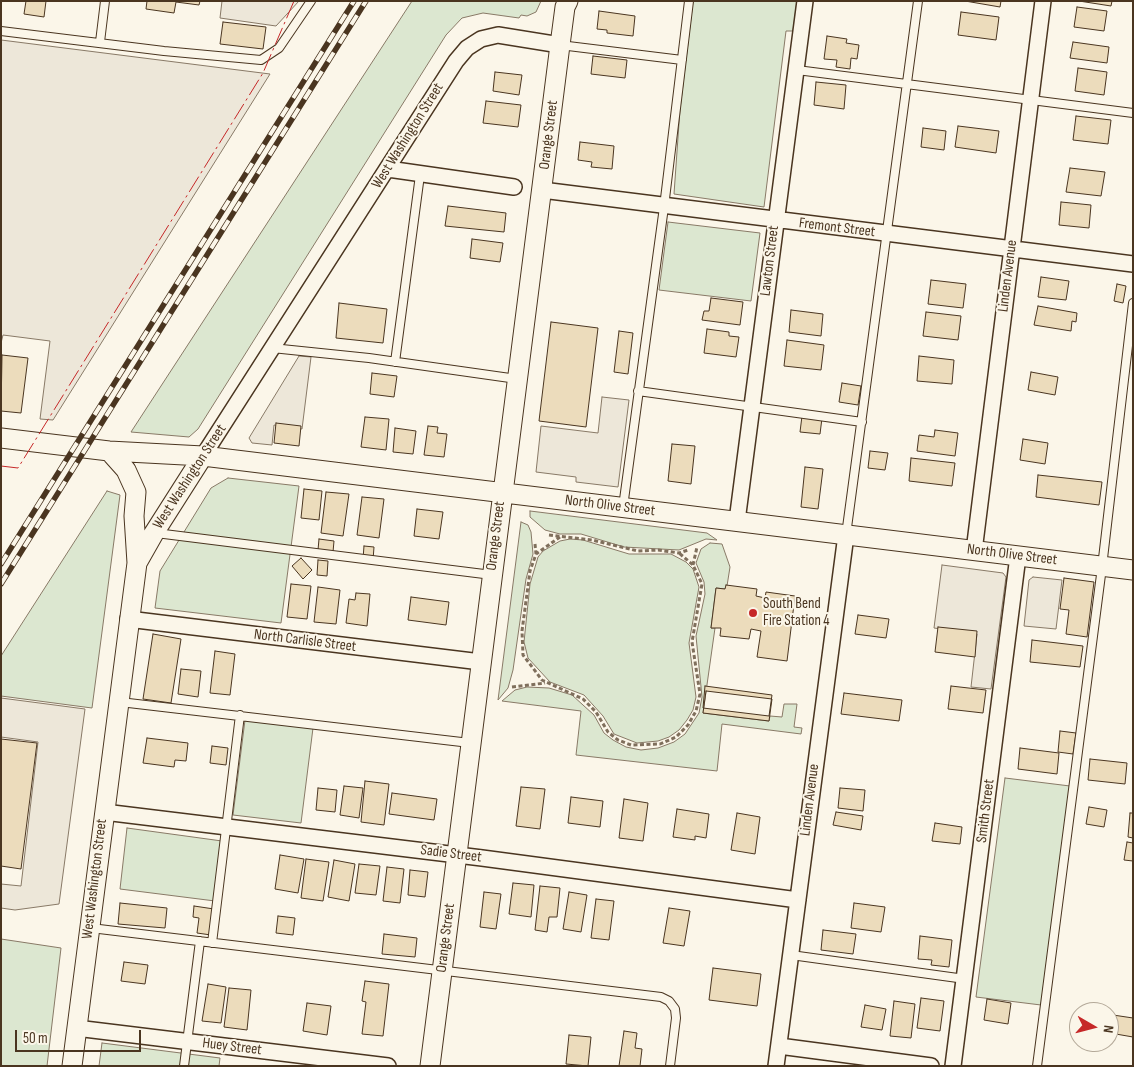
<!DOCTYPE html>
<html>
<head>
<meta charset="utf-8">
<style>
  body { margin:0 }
  #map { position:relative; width:1134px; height:1067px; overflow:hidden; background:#fbf6e9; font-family:"Sofia Sans Condensed",sans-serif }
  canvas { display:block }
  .frame { position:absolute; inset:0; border:2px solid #4a3520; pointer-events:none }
  .north { position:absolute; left:1069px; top:1002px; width:50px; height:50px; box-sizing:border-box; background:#fbf6e9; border:1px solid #b4a999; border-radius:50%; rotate:98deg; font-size:14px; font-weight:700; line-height:20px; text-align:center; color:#4a3520 }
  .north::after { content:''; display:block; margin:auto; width:18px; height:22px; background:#c62828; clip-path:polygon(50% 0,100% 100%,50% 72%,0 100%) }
  .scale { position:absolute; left:15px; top:1030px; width:126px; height:22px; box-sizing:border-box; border:2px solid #4a3520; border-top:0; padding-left:6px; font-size:15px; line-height:18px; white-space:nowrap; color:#4a3520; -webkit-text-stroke:4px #fbf6e9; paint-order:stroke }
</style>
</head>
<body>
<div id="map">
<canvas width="1134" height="1067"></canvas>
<div class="frame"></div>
<div class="north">N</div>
<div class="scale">50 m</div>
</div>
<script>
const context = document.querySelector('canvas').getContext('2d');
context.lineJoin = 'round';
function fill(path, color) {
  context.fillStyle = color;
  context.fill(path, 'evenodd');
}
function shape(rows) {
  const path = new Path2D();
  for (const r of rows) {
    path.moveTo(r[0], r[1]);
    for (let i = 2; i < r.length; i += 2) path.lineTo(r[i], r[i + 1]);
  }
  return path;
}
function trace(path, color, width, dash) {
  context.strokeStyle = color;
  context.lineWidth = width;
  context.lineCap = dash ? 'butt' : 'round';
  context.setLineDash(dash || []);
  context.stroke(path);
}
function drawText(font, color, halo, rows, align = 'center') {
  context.font = font + ' "Sofia Sans Condensed",sans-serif';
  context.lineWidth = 4;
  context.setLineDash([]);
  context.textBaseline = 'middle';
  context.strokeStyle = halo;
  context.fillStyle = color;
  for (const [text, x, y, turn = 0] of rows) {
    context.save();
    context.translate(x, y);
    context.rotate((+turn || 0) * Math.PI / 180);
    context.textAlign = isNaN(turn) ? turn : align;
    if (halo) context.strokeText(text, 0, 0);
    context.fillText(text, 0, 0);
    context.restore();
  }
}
const green = shape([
  [412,1,541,1,536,12,527,16,521,15,519,18,483,13,462,18,446,35,198,429,189,437,131,432,412,1],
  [693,1,797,1,793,31,786,31,764,207,674,194,680,109,693,1],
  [668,222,760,233,751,301,659,290,668,222],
  [228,478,299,486,281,623,155,608,160,571,211,488,228,478],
  [107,491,120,495,92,708,1,696,1,656,107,491],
  [530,511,707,533,717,540,706,539,679,550,624,547,581,534,560,534,545,530,530,517,530,511],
  [521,522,528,525,531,532,533,554,526,579,513,670,508,688,498,700,521,522],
  [570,539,583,540,629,554,671,554,686,562,693,569,699,587,689,643,696,697,693,710,687,720,679,730,669,737,658,741,637,743,614,734,603,716,584,695,550,682,528,658,524,642,530,584,538,557,543,551,560,541,570,539],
  [710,543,722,544,730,567,727,586,725,589,716,588,711,628,715,628,703,713,769,721,770,716,782,717,784,704,797,704,794,727,802,728,801,734,722,724,717,771,576,755,581,711,502,701,515,690,527,687,549,688,572,695,594,715,604,733,613,740,626,747,641,750,658,748,674,742,685,734,699,713,702,697,696,636,705,594,704,582,696,563,701,549,710,543],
  [245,720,313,728,301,823,233,815,245,720],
  [1005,778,1070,786,1041,1005,976,997,1005,778],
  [127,828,222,841,215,901,120,889,127,828],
  [1,939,61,948,47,1066,1,1066,1,939],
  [102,1043,220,1058,219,1066,99,1066,102,1043]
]);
fill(green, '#dce7d0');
trace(green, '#887966', 1);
const parking = shape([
  [222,1,299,1,276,26,220,18,222,1],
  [1,40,270,74,53,420,40,419,50,341,3,335,1,343,1,40],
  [299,356,311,357,302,429,274,425,272,445,252,443,249,438,299,356],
  [602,397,629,400,618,487,576,482,576,477,536,472,541,426,598,433,602,397],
  [942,565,1003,573,1006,577,991,689,971,687,977,634,934,628,942,565],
  [1033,577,1062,580,1056,629,1024,626,1029,580,1033,577],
  [1,698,85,709,59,904,15,910,1,908,1,884,21,886,38,742,1,737,1,698]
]);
fill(parking, '#ede7d9');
trace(parking, '#887966', 1);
const building = shape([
  [26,1,46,1,44,17,24,14,26,1],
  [147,1,200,1,199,5,176,2,174,13,146,9,147,1],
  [965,1,1001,1,1000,7,965,1],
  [1079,1,1112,1,1111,6,1079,1],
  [1077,7,1107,11,1104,31,1074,27,1077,7],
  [599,11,635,16,633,36,607,33,607,30,597,29,599,11],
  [961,12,999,17,996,40,958,35,961,12],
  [223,22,266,27,263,49,220,44,223,22],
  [827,36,847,39,846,43,859,45,857,59,851,58,850,69,836,67,837,60,824,59,827,36],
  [1073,42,1109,47,1107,63,1070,58,1073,42],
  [593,56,627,60,625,78,591,74,593,56],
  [1078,68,1107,72,1104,95,1075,91,1078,68],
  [495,72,522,75,519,95,493,91,495,72],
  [816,82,846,85,844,109,814,105,816,82],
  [486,101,521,105,518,127,483,123,486,101],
  [1076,116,1111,120,1108,144,1073,140,1076,116],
  [958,126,999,131,996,153,955,147,958,126],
  [923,128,946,131,944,150,921,147,923,128],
  [580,142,614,146,612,169,591,167,592,162,578,160,580,142],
  [1070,168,1105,172,1101,196,1066,192,1070,168],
  [1061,202,1091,205,1089,228,1059,225,1061,202],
  [448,206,506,213,504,232,445,226,448,206],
  [472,239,503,243,500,262,470,258,472,239],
  [1041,277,1069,281,1066,300,1038,297,1041,277],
  [931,280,966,284,963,308,928,304,931,280],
  [1117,284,1126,286,1123,303,1114,301,1117,284],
  [711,298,743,302,740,325,702,320,704,311,709,311,711,298],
  [339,303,387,309,383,343,336,338,339,303],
  [1038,306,1077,313,1076,322,1072,321,1071,331,1034,325,1038,306],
  [791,310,823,314,821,336,789,332,791,310],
  [926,312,961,316,958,340,923,336,926,312],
  [551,322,598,328,586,427,539,421,551,322],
  [707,329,729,332,729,336,739,337,736,357,704,353,707,329],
  [619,331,633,333,628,374,614,372,619,331],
  [787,340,824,345,821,370,784,366,787,340],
  [2,355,28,358,21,413,1,411,2,355],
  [919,356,954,360,952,384,917,381,919,356],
  [1031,372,1058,377,1055,395,1028,390,1031,372],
  [372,373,397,376,394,397,370,394,372,373],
  [842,383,861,386,858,405,839,402,842,383],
  [802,416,822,418,820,434,800,432,802,416],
  [365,417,389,419,386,450,361,447,365,417],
  [276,423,301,426,299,446,274,443,276,423],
  [428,426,438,427,437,433,447,434,444,457,424,455,428,426],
  [395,428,416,431,413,454,393,452,395,428],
  [935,430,958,433,955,456,917,451,919,435,934,437,935,430],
  [1023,439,1048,443,1045,464,1020,460,1023,439],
  [672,444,695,446,691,484,668,481,672,444],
  [870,451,888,453,885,470,868,468,870,451],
  [911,458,955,463,952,486,909,481,911,458],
  [805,467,823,469,818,509,801,507,805,467],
  [1038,475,1102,482,1099,505,1036,497,1038,475],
  [304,489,322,491,319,520,301,518,304,489],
  [326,492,349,494,343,536,321,533,326,492],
  [362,497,384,499,379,538,357,535,362,497],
  [417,509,443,512,439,539,414,536,417,509],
  [319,539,334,541,333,552,318,550,319,539],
  [364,546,374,547,373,560,363,559,364,546],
  [301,558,312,570,303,579,292,566,301,558],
  [318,560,328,561,327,576,317,575,318,560],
  [1064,578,1094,582,1087,637,1066,634,1069,610,1060,609,1064,578],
  [291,584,311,586,307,619,287,617,291,584],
  [726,585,757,589,756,596,765,598,766,592,795,596,787,661,757,657,761,631,751,629,749,639,720,636,721,628,711,628,716,588,725,589,726,585],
  [318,587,340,590,336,624,314,622,318,587],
  [356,593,370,594,367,626,346,623,349,599,355,600,356,593],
  [411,597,449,602,446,625,408,620,411,597],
  [858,615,889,619,886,638,855,634,858,615],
  [938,627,977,631,975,657,935,652,938,627],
  [153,634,181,639,171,703,143,699,153,634],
  [1032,640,1083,646,1080,667,1030,662,1032,640],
  [215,651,235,654,230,695,210,693,215,651],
  [181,669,201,671,198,697,178,694,181,669],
  [705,686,772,695,769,716,703,708,705,686],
  [951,686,986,690,983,713,948,709,951,686],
  [706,691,772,699,769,721,703,713,706,691],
  [844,693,902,700,899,721,841,714,844,693],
  [1060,731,1076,733,1073,754,1058,752,1060,731],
  [147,738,188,743,186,761,175,760,174,767,143,763,147,738],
  [1,739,37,743,21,869,1,866,1,739],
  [212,746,228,748,226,765,210,763,212,746],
  [1020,748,1059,753,1057,774,1018,769,1020,748],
  [1090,759,1127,763,1125,784,1088,780,1090,759],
  [365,781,389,784,384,825,361,822,365,781],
  [344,786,363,788,359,818,340,815,344,786],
  [521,787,545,789,540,829,516,826,521,787],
  [318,788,337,790,335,812,316,810,318,788],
  [840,788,865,790,863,811,838,808,840,788],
  [392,793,437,799,434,820,389,814,392,793],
  [571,797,603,801,600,827,568,823,571,797],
  [624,799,648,803,643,841,619,838,624,799],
  [1089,807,1107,810,1104,827,1086,824,1089,807],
  [677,809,709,814,706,838,695,836,695,840,673,837,677,809],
  [836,812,863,816,861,830,833,825,836,812],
  [737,813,760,817,755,854,731,850,737,813],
  [1130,813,1133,813,1133,838,1128,837,1130,813],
  [935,823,962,827,960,844,932,841,935,823],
  [1127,842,1133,843,1133,861,1124,860,1127,842],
  [280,855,304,859,298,893,275,889,280,855],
  [306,859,329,862,323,901,301,898,306,859],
  [334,860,355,864,349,901,328,897,334,860],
  [359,864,380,866,376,895,355,893,359,864],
  [387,867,404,869,400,903,383,901,387,867],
  [410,870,428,872,425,897,408,895,410,870],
  [513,883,534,885,531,917,509,914,513,883],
  [540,886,560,888,557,917,549,917,547,932,535,930,540,886],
  [484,892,501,894,496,929,480,927,484,892],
  [569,892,587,895,581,932,563,929,569,892],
  [596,899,614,901,609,940,591,938,596,899],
  [120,903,167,908,165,928,118,924,120,903],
  [854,903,885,907,881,932,851,928,854,903],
  [194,906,214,909,211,935,197,933,199,918,193,917,194,906],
  [669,908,690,911,684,946,663,943,669,908],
  [278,916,295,918,293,935,276,933,278,916],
  [823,930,856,934,853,954,821,950,823,930],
  [384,934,417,938,415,957,382,954,384,934],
  [920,936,952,940,949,967,931,965,932,960,918,959,920,936],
  [124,962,148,965,145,984,121,981,124,962],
  [713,968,761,974,757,1006,709,1000,713,968],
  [365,981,389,984,383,1036,362,1034,366,1002,362,1001,365,981],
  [208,984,226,987,221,1023,202,1021,208,984],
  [229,988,251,990,247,1030,224,1027,229,988],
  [921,998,944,1001,940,1031,917,1028,921,998],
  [987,999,1011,1003,1008,1024,984,1020,987,999],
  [894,1001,915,1004,911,1038,890,1036,894,1001],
  [307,1003,331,1006,327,1035,303,1031,307,1003],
  [865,1005,886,1009,882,1030,861,1027,865,1005],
  [1113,1015,1133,1018,1133,1037,1110,1033,1113,1015],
  [624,1031,637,1033,635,1048,642,1049,640,1066,619,1066,624,1031],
  [569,1035,591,1037,588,1066,566,1064,569,1035]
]);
fill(building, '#ecdcbc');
trace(building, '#4a3520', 1);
const service = shape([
  [1,31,164,51,261,60,279,48,311,1],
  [100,42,105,1],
  [560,45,682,60],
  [797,70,1133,113],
  [272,348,369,358,517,379],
  [395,362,420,175],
  [638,391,862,422],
  [623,507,664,207,689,1],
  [156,533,492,575],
  [846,535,918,1],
  [120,702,470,743],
  [91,928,661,997,669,1001,675,1009,676,1018,670,1066],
  [212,943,240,715],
  [791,955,965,979],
  [184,1066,200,941],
  [1037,1066,1102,567,1133,303]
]);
const minor = shape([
  [388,169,514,187],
  [542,190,1133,264],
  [203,456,456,61,467,48,481,39,498,35,560,45],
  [737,521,805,1],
  [974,551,1043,1],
  [128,619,481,662],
  [104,812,482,858,798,900],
  [76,1028,388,1066],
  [779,1046,931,1066],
  [776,1066,846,535],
  [953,1066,1018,556]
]);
const tertiary = shape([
  [1,438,109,451,203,456,1133,570],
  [109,451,126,470,136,492,134,516,137,563],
  [72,1066,137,563,154,533,203,456],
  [430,1066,560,45,565,7,568,1]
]);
trace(service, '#4a3520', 10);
trace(minor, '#4a3520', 18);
trace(tertiary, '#4a3520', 21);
trace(shape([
  [549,535,592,540,638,551,658,550,679,553,688,550],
  [560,537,536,554,530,571,522,631,523,655,542,680,583,699,596,712,608,732,618,740,631,745,660,744,676,737,688,725,696,711,700,694,692,642,702,584,693,565,679,553],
  [535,544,536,554],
  [693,565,697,547],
  [512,687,545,683]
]), '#7f6f5c', 3, [4, 2.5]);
trace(service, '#fbf6e9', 8);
trace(minor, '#fbf6e9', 15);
trace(tertiary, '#fbf6e9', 19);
const rail = shape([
  [1,564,354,1],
  [1,584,366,1]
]);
trace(rail, '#4a3520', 5.5);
trace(rail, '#fbf6e9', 4, [11]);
trace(shape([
  [1,466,18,468,263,73,294,1]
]), '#c62828', 1, [18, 4, 2.5, 4]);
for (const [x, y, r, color] of [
  [753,613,5,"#c62828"]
]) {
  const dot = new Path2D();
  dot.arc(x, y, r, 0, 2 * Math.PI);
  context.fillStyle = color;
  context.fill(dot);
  trace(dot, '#fbf6e9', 2);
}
drawText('15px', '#4a3520', '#fbf6e9', [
  ["Orange Street",549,135,-83],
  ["West Washington Street",408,136,-58],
  ["Fremont Street",837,228,7],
  ["Lawton Street",770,261,-83],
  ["Linden Avenue",1008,276,-83],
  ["West Washington Street",190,477,-57],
  ["North Olive Street",610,506,7],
  ["Orange Street",496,536,-83],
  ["North Olive Street",1012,555,7],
  ["North Carlisle Street",305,641,7],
  ["Linden Avenue",810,800,-83],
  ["Smith Street",986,811,-83],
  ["Sadie Street",451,854,7],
  ["West Washington Street",95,879,-83],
  ["Orange Street",446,938,-83],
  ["Huey Street",232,1047,7]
]);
drawText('15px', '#4a3520', '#fbf6e9', [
  ["South Bend",763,604],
  ["Fire Station 4",763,621]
], 'left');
</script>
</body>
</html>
